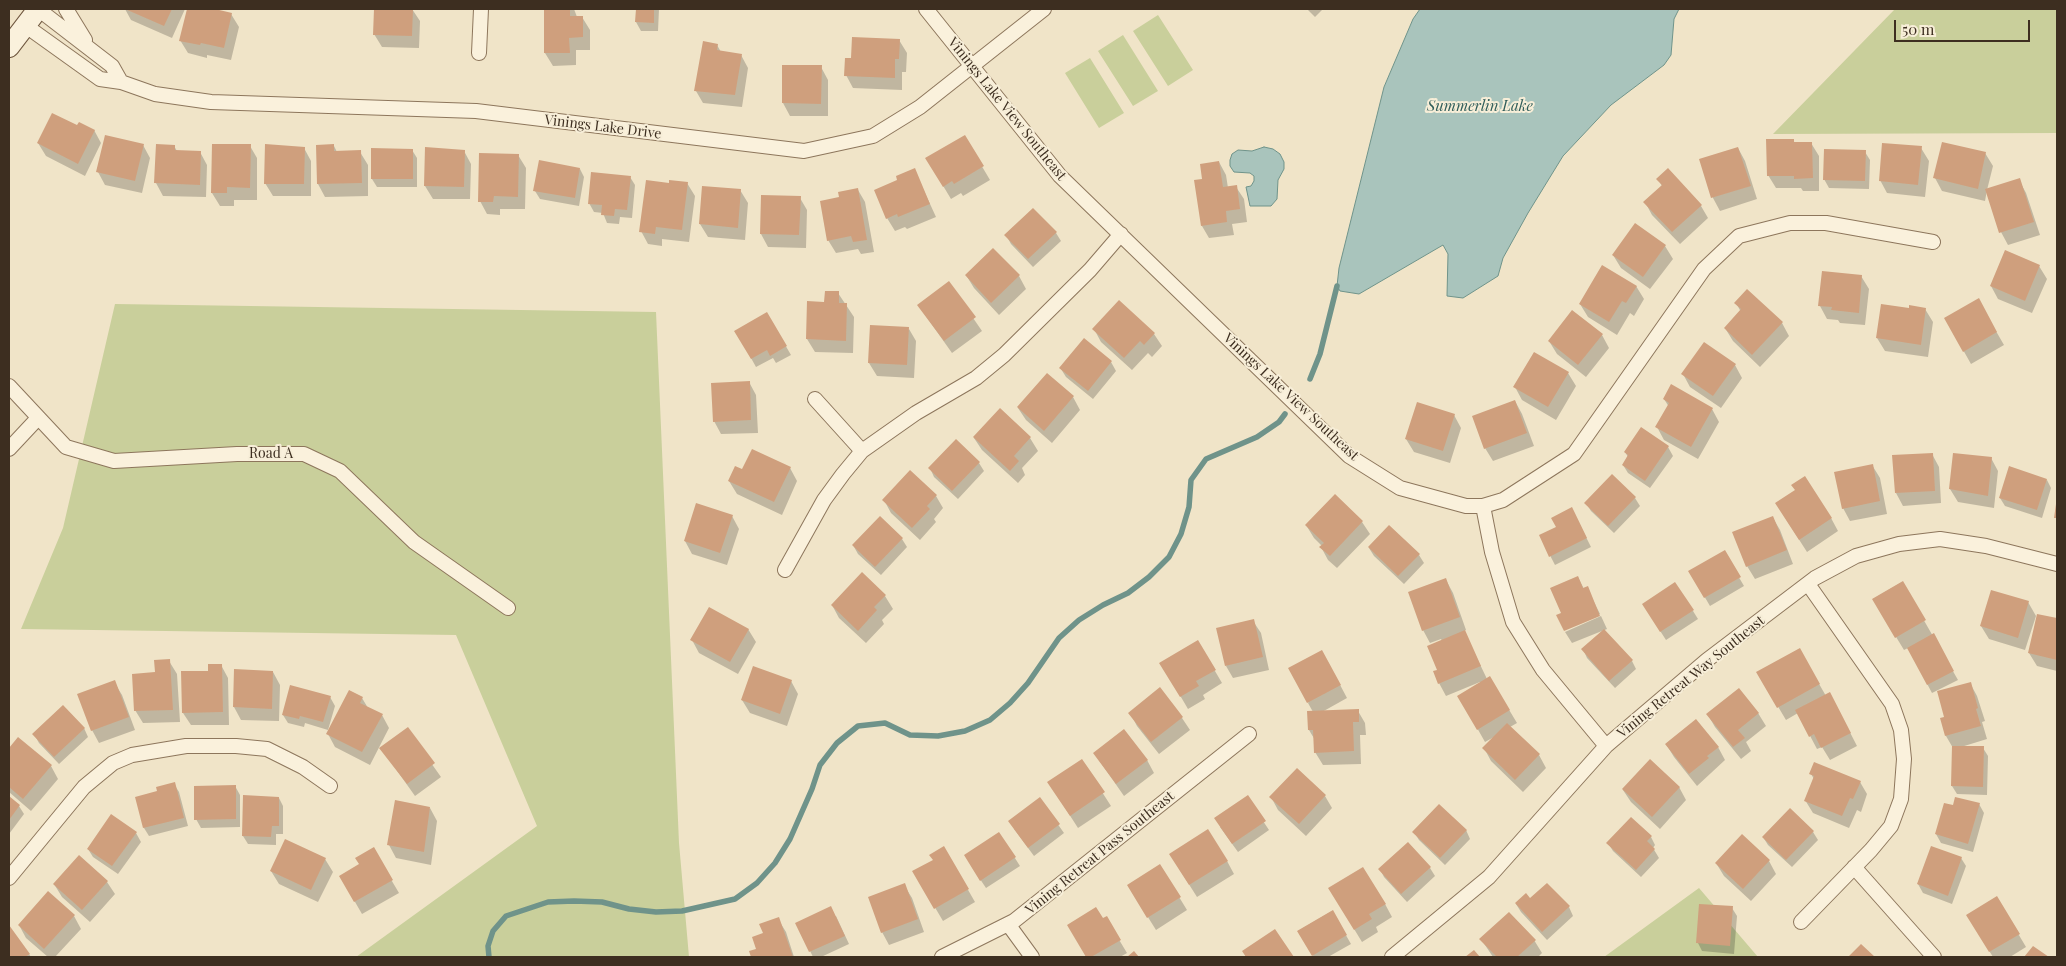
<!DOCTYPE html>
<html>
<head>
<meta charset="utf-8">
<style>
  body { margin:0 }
  #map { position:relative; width:2066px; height:966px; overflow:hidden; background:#f0e4c8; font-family:"Playfair Display",serif }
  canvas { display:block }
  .frame { position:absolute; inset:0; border:10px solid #3d2e20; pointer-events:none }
  .scale { position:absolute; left:1894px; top:20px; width:136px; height:22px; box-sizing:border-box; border:2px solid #3d2e20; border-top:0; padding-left:6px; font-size:15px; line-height:18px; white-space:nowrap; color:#3d2e20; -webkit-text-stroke:4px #f7eed8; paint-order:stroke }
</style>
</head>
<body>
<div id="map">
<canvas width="2066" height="966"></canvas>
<div class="frame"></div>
<div class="scale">50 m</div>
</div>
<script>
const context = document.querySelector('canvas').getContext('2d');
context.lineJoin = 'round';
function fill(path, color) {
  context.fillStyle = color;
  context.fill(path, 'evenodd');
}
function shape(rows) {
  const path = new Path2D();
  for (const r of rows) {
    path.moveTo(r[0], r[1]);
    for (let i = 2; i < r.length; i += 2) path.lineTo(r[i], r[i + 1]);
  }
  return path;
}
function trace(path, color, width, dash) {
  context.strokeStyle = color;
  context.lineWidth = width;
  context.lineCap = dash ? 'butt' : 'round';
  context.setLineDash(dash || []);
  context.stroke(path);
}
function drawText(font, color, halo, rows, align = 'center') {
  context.font = font + ' "Playfair Display",serif';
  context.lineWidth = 4;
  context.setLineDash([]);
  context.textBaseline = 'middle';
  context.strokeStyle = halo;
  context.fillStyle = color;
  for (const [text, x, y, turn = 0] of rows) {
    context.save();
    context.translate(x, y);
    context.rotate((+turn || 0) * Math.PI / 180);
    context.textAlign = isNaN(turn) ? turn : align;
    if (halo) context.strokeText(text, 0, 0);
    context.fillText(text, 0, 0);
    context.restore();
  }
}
fill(shape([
  [1895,9,2057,9,2057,133,1773,134],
  [1158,15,1193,70,1168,86,1133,31],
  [1123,35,1158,91,1133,106,1098,51],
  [1090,58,1124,113,1099,128,1065,73],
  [115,304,656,312,679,843,689,957,356,957,537,826,456,635,21,629,63,528],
  [1699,888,1758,957,1604,957]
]), '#c9cf9b');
const water = shape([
  [1420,9,1679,9,1674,19,1671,55,1664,65,1611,105,1563,156,1528,213,1503,258,1498,276,1463,298,1447,296,1448,254,1443,245,1359,294,1340,291,1337,286,1339,268,1384,87,1413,19,1420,9],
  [1264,147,1273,149,1280,154,1284,162,1284,169,1278,180,1277,199,1271,206,1250,206,1246,187,1251,186,1254,181,1254,176,1250,173,1234,172,1230,166,1230,160,1232,154,1238,150,1252,151,1264,147]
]);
fill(water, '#a9c4bc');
trace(water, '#6f938a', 1);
fill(shape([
  [125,9,185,9,172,38,131,20],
  [188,9,210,9,231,14,239,27,231,60,207,55,207,58,188,53,180,40],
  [375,9,412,9,420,21,419,48,382,47,374,34],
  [545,9,574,9,577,17,582,17,590,30,590,50,576,50,576,65,553,66,545,53],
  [637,9,659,9,658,31,641,31,636,22],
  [1307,9,1323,9,1315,17],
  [899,40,907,53,906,72,902,72,902,90,853,88,846,75,852,59],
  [717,45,721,52,741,55,748,68,742,107,703,103,696,91],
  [821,67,828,80,828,116,790,116,783,103],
  [78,127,94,130,101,143,85,176,46,156,38,143],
  [964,136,990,180,963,196,961,193,951,199,927,159],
  [1793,140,1795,143,1811,143,1819,156,1819,191,1803,191,1801,188,1776,188,1768,175],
  [143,145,150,158,142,193,105,185,98,172],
  [213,145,250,146,257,158,257,200,234,200,234,206,220,206,212,193],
  [266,145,304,148,311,161,311,196,273,196,265,183],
  [174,146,177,151,200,152,207,165,206,197,163,196,156,183],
  [334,146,337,152,360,152,368,165,368,196,325,197,318,184],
  [1738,148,1745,161,1757,199,1720,211,1713,198,1700,160],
  [1921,148,1929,161,1925,197,1887,193,1880,180],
  [412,150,417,158,417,187,377,187,372,179],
  [464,151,471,164,470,199,433,199,425,186],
  [1865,152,1870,160,1869,189,1829,188,1824,179],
  [1985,153,1993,166,1987,190,2019,180,2026,193,2040,235,2008,245,2001,232,1987,190,1985,201,1942,191,1935,178],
  [518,155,526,168,525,209,500,209,500,215,487,214,480,201],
  [1219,162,1226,175,1228,188,1236,187,1244,199,1247,222,1232,224,1234,235,1209,238,1202,226,1203,180],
  [580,169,584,177,579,206,540,199,535,191],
  [914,169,936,217,907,229,905,227,895,231,887,218,899,181],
  [630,177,635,185,632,218,620,217,619,224,607,223,603,213,594,212,589,203],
  [1658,179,1701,206,1708,218,1680,244,1652,215,1645,202,1662,186],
  [687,183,695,196,689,242,662,239,662,246,648,244,641,231,670,184],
  [703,188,740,190,748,203,745,240,708,237,700,224],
  [858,190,865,202,874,252,861,254,858,249,836,253,828,240,840,198],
  [800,198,807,210,806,248,768,247,761,234],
  [1056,233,1061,241,1033,267,1011,244,1006,235],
  [1665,246,1673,259,1650,289,1621,268,1613,255],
  [2039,266,2047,279,2032,313,1998,299,1991,286],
  [966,275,1019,276,1026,289,999,315,974,288],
  [1861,276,1869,289,1865,325,1840,323,1838,320,1827,319,1820,306],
  [949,283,982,331,952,353,918,305],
  [1636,286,1644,299,1634,316,1630,313,1617,335,1588,317,1580,304],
  [838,293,854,317,853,353,815,352,807,339,809,302,826,303],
  [1978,300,2004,345,1971,364,1945,318],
  [1736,303,1782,323,1789,336,1760,367,1733,341,1725,328,1741,312],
  [1882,305,1910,309,1925,309,1933,322,1928,357,1885,351,1877,338],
  [767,314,791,355,776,363,773,358,756,367,736,331],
  [909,329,916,341,914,378,877,376,869,363],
  [1094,329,1154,334,1162,346,1152,357,1148,353,1132,370,1101,342],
  [1602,335,1609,348,1586,377,1557,354,1549,341],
  [1111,362,1116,371,1093,399,1066,377,1061,369],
  [1735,365,1742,378,1721,408,1690,387,1683,374],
  [1568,373,1576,386,1556,420,1522,400,1515,387],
  [749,382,756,395,758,433,721,434,714,421],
  [1073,397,1080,410,1052,443,1026,420,1018,408],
  [1664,399,1712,409,1719,422,1698,459,1664,440,1657,427,1669,407],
  [1515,401,1522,414,1534,446,1493,461,1485,448],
  [1000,410,1030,438,1038,451,1022,468,1025,475,1018,483,982,450,974,438],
  [1454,415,1461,428,1450,463,1414,452,1406,439],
  [1668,447,1673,456,1650,488,1628,473,1623,465,1628,457,1625,452],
  [1932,454,1939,467,1941,503,1903,506,1896,493],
  [1991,458,1998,471,1994,508,1958,502,1950,489],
  [979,463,984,471,958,499,934,477,930,468],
  [1872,465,1880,478,1887,514,1850,521,1843,508],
  [790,468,797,481,782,515,737,494,729,481,743,471],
  [2047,480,2051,488,2042,518,2005,506,2000,498],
  [936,496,943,508,934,519,936,522,920,540,891,513,884,500],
  [1635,498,1640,506,1614,533,1591,511,1586,503],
  [732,516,739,529,727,565,692,554,685,541],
  [1784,516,1831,518,1838,531,1807,552],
  [880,517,902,539,907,547,881,575,858,554,853,545],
  [1576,517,1591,547,1555,565,1540,536],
  [1773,518,1780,530,1793,564,1755,579,1747,566],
  [1362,522,1370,534,1337,568,1328,560,1321,547,1322,546,1314,538,1306,525],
  [1369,548,1419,555,1424,563,1404,584,1374,556],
  [1724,552,1744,586,1710,606,1690,572],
  [862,573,885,596,893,609,882,620,884,624,866,643,839,618,832,605],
  [1578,577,1584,589,1587,588,1600,614,1564,630],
  [1446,580,1453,593,1466,630,1464,631,1487,679,1490,678,1517,723,1510,727,1539,755,1546,768,1523,792,1491,761,1484,748,1494,737,1485,742,1459,696,1481,683,1480,682,1446,696,1439,683,1442,641,1441,639,1430,643,1423,630],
  [1902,582,1958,680,1932,693,1908,648,1904,650,1873,599],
  [2028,602,2036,616,2025,650,1989,639,1981,626],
  [1693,611,1698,619,1666,640,1648,612],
  [2038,615,2057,620,2057,671,2037,666,2029,653],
  [1601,616,1607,629,1572,643,1565,632],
  [1253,621,1261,633,1269,670,1233,678,1226,666],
  [748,629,756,642,738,674,699,653,692,640],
  [1198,642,1222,683,1203,695,1205,699,1188,709,1161,663],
  [1583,649,1632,661,1636,669,1615,688,1587,658],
  [1799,649,1826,696,1837,707,1857,746,1830,760,1822,747,1817,749,1798,713,1786,720,1758,673],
  [169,661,177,674,180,722,143,723,135,710,156,674],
  [1329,664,1347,698,1322,712,1358,711,1365,723,1366,735,1360,735,1361,764,1323,765,1315,752,1315,740,1309,730,1313,712,1308,703],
  [221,665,228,678,229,725,191,725,183,713,209,672],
  [273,672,280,685,279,721,241,720,234,707],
  [791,681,798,694,787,726,750,713,742,700],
  [114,682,122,695,135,730,99,743,92,730],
  [1970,683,1977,696,1985,721,1982,722,1987,739,1961,747,1983,748,1988,756,1987,795,1957,794,1952,786,1953,748,1946,736,1941,719,1946,718],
  [330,697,335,706,328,730,305,723,304,727,288,723,283,715],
  [362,698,368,708,382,715,389,728,370,765,335,747,328,734],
  [1130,713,1182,718,1190,730,1159,754,1137,726],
  [1758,713,1766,726,1746,742,1751,751,1741,759,1715,727,1708,715],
  [84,728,88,737,59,764,39,743,34,734],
  [407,729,441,777,415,796,381,748],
  [18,739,51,766,58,779,31,811,9,792,9,750],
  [1666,744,1718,747,1725,760,1697,786,1674,757],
  [1094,753,1147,760,1154,773,1124,796],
  [1082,761,1111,806,1078,828,1049,783],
  [1811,774,1860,782,1867,794,1861,812,1857,810,1849,828,1813,813,1805,800,1814,779],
  [174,784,179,792,188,826,149,836,144,828,136,798,158,792],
  [235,786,240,795,240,827,201,828,196,819],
  [1679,787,1686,800,1660,829,1631,802,1623,790],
  [1325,796,1332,808,1306,836,1278,810,1271,797],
  [1247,797,1269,830,1238,852,1220,827],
  [9,798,19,806,24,814,9,834],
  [279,798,283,806,283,834,276,834,276,845,248,844,243,836],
  [1040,799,1064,833,1034,856,1014,829],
  [1979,804,1984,813,1973,852,1941,843,1936,834,1953,807],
  [430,808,437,821,431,865,396,858,389,845],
  [1466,830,1470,839,1445,865,1419,840,1414,832],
  [1813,832,1818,840,1792,867,1768,845,1763,837],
  [136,833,141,842,118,874,93,857,88,849],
  [999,833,1020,866,986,888,970,864],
  [1742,836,1769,861,1776,874,1751,901,1724,876,1716,863],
  [1651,837,1655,845,1653,848,1659,858,1641,877,1613,851,1608,843],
  [944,848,975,902,943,921,914,872,934,860],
  [373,849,399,893,362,914,340,876,360,865],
  [1961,858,1966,866,1952,904,1923,893,1918,884],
  [325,859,333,872,318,902,279,884,271,871],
  [1227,861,1234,874,1197,897,1178,867],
  [1160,866,1187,910,1156,930,1136,898],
  [1430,868,1435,876,1407,902,1384,877,1380,869],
  [107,882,115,894,90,922,62,897,54,884],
  [904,885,912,898,924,932,889,945,882,932],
  [1997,898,2026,947,2010,957,1993,957,1975,928],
  [1530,900,1569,907,1573,916,1547,940,1521,912,1516,904],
  [1337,901,1385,904,1392,917,1376,927,1378,932,1362,942],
  [1732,908,1737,916,1734,954,1702,951,1698,943],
  [1332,911,1351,944,1328,957,1314,957,1298,931],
  [74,916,81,929,55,957,48,957,26,938,19,925],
  [836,916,849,944,821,957,813,957,797,924],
  [1106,918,1127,953,1120,957,1087,957,1068,925,1103,920],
  [778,919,786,932,794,957,753,957,751,952,758,950,764,934],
  [9,928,29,954,31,957,9,957],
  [1481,939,1534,940,1542,953,1538,957,1493,957]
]), '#0003');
trace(shape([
  [1310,379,1320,354,1337,286],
  [489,957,488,946,493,931,506,916,548,902,574,901,602,902,629,909,656,912,682,911,735,899,757,883,775,863,790,839,812,789,820,765,837,743,858,726,885,723,910,735,938,736,965,731,990,720,1010,703,1028,683,1059,638,1079,620,1103,605,1128,593,1149,577,1169,557,1181,534,1189,507,1191,480,1206,459,1257,437,1279,422,1285,414]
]), '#6f938a', 5.5);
fill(shape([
  [125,9,172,9,164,26],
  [187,9,215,9,232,13,224,48,201,43,200,45,179,41],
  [374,9,413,9,412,36,373,35],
  [544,9,570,9,570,16,583,16,583,37,569,38,570,53,544,53],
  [636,9,654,9,654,23,635,22],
  [852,37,900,39,899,59,895,59,895,78,844,76,845,58,851,58],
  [703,41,718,44,717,50,742,54,735,95,694,91],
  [782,65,822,65,821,104,782,103],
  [52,113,77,125,79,122,95,130,78,164,37,143],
  [105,135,144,144,135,181,96,172],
  [965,135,984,166,954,184,952,181,943,187,925,158],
  [1766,139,1794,139,1794,142,1812,142,1813,178,1794,179,1794,176,1767,176],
  [1942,142,1986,152,1978,189,1933,178],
  [1882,143,1922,146,1918,185,1879,181],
  [156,144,175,145,175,150,201,151,200,185,154,183],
  [212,144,251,144,250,188,227,187,227,193,211,193],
  [265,144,305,147,304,184,264,184],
  [334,144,334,151,361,150,362,183,317,184,316,145],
  [425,147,465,150,464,187,424,186],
  [1738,147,1751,186,1711,198,1699,159],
  [371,148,413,149,413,179,371,179],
  [1824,149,1866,150,1865,181,1823,180],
  [479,153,519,154,518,197,494,196,493,202,478,202],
  [539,160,580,168,575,198,533,191],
  [1219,161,1223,187,1237,185,1240,209,1226,211,1227,222,1201,226,1194,180,1202,179,1200,164],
  [915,168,930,204,898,217,897,214,886,219,874,190,897,180,896,176],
  [1668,168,1702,205,1672,232,1643,202,1662,185,1656,179],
  [591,172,631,176,627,210,615,209,614,216,601,215,602,205,588,204],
  [2020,178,2034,222,1999,233,1985,189],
  [646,180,669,183,669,180,688,182,682,230,656,227,655,234,639,232],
  [702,186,741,189,738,228,699,224],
  [858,188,867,240,853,242,851,236,827,241,820,201,839,197,838,192],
  [761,195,801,196,799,235,760,234],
  [1033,208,1057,232,1028,259,1004,235],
  [1635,223,1666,245,1643,277,1612,255],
  [993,248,1020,275,991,303,965,275],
  [2005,250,2040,265,2025,301,1990,286],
  [1602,265,1637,286,1626,303,1622,301,1609,322,1579,304],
  [1822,271,1862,275,1859,313,1831,310,1832,307,1818,306],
  [949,281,976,317,944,341,917,305],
  [1747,289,1783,322,1752,355,1724,328,1741,309,1734,303],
  [825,291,839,291,839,303,847,303,846,341,806,339,807,301,824,302],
  [1979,298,1997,332,1963,352,1944,318],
  [1119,300,1155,333,1144,345,1140,341,1124,358,1092,329],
  [1881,304,1909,308,1909,305,1926,308,1921,345,1876,338],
  [1572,310,1603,334,1578,365,1548,341],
  [767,312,787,346,770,356,767,350,751,359,734,331],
  [870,325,909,327,907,365,868,363],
  [1084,338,1112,361,1088,391,1059,368],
  [1704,342,1736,364,1713,396,1681,374],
  [1534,352,1569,372,1548,407,1513,387],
  [1047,373,1074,396,1044,431,1017,407],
  [750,381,751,420,713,422,711,383],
  [1671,384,1713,408,1691,447,1655,427,1669,403,1663,399],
  [1515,400,1527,433,1484,449,1472,416],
  [1417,402,1455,414,1443,451,1405,439],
  [1000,408,1031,437,1014,456,1019,461,1010,471,973,437],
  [1641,427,1669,446,1645,481,1622,465,1628,455,1624,452],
  [956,439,980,462,952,491,928,468],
  [752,449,791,467,774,502,728,481,735,466,742,469],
  [1933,453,1935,491,1895,493,1892,455],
  [1953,453,1992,457,1988,496,1949,489],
  [1873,464,1880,501,1842,509,1834,472],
  [2009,466,2047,479,2037,510,1999,498],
  [910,470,937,495,927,506,930,509,912,528,882,500],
  [1612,474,1636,497,1608,526,1584,503],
  [1805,476,1832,518,1799,540,1775,503,1795,490,1791,485],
  [1335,494,1363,521,1330,556,1319,547,1324,543,1305,525],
  [696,503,733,515,720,553,684,541],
  [2056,504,2057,504,2057,518,2054,518],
  [1572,507,1587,538,1549,557,1539,535,1556,527,1551,518],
  [880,516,903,538,875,567,852,545],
  [1773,516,1787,550,1746,567,1732,532],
  [1389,525,1420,554,1398,576,1368,547],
  [1725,550,1741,577,1704,598,1688,571],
  [862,572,886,595,874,607,877,610,858,631,831,605],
  [1578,576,1583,588,1588,586,1600,616,1564,631,1556,615,1561,613,1550,588],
  [1446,578,1460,617,1422,631,1408,592],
  [1903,581,1926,620,1895,638,1872,599],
  [1675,582,1694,610,1660,632,1642,604],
  [1991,590,2029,601,2018,638,1980,626],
  [709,607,749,629,730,662,690,640],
  [2037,614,2057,618,2057,660,2028,653],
  [1254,619,1263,657,1225,666,1216,628],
  [1604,629,1633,660,1609,681,1581,649],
  [1465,630,1481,666,1438,684,1433,671,1437,670,1427,646],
  [1934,633,1954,671,1927,685,1907,648],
  [1198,640,1216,670,1196,681,1199,686,1180,697,1159,663],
  [1800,648,1820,684,1777,708,1756,672],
  [1322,650,1341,685,1307,703,1288,668],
  [170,659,173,710,134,711,132,674,155,672,154,660],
  [208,664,222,664,223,712,182,713,181,671,208,671],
  [753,666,792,680,780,714,741,700],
  [234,669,273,671,272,709,233,707],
  [1490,676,1510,710,1477,730,1457,696],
  [115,680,129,717,91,731,77,694],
  [1971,682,1978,708,1976,709,1981,726,1945,736,1940,718,1944,717,1937,691],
  [290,685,331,696,323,722,300,716,299,719,282,715],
  [1160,687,1183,717,1151,742,1128,713],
  [1739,688,1759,713,1738,730,1745,738,1733,747,1706,714],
  [349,690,363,697,360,703,383,714,362,752,326,734],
  [1830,692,1851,733,1821,748,1814,734,1809,737,1795,710],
  [63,705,85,728,54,757,32,734],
  [1359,709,1359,722,1353,722,1354,751,1314,753,1313,730,1308,730,1307,711],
  [1696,719,1719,747,1707,756,1709,758,1689,774,1665,744],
  [1507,723,1540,754,1515,780,1482,748],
  [408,727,435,763,407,784,379,748],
  [1124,729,1148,760,1116,784,1093,753],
  [18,737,52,765,23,799,9,787,9,748],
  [1952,746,1984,746,1983,787,1951,786],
  [1082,759,1105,792,1070,816,1047,782],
  [1650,759,1680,787,1652,817,1622,789],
  [1814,762,1861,781,1853,799,1850,798,1842,816,1804,801,1814,776,1809,774],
  [1297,768,1326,795,1299,824,1269,797],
  [175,782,184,818,143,828,135,797,157,791,156,787],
  [236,785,236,819,194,820,194,786],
  [243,795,279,797,279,826,272,826,271,837,242,836],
  [1248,795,1266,821,1232,844,1214,818],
  [9,796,20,805,9,820],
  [1040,797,1060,824,1028,848,1008,821],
  [1955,797,1980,803,1968,844,1935,834,1944,803,1953,805],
  [395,800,430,807,424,852,387,845],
  [1439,804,1467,830,1440,858,1412,832],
  [1790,808,1814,831,1786,860,1762,837],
  [111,814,137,832,112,866,87,849],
  [1631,817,1652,836,1647,841,1655,849,1636,870,1606,843],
  [1208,829,1228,861,1189,885,1169,854],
  [999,832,1016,857,980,881,964,855],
  [1742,834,1770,860,1743,889,1715,863],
  [285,839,326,858,311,890,270,871],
  [1408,842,1431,867,1401,894,1378,869],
  [944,846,969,889,934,909,912,871,933,860,929,855],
  [1931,846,1962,857,1948,896,1917,884],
  [374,847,393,880,354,902,339,876,359,864,355,858],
  [79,855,108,881,82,910,53,884],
  [1160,864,1181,897,1147,918,1127,885],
  [1363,867,1386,904,1369,914,1372,919,1354,930,1328,888],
  [905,883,918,919,881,933,868,897],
  [1547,883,1570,906,1542,932,1515,903,1526,893,1530,898],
  [48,891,75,915,44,949,18,925],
  [1997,896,2020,934,1989,952,1966,915],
  [1699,904,1733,906,1730,946,1696,943],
  [831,906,845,936,809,952,795,923],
  [1096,907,1103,918,1107,916,1121,940,1091,957,1086,957,1067,925],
  [1333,910,1347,935,1312,956,1297,931],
  [1509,912,1536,940,1517,957,1497,957,1479,939],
  [779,917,793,957,751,957,749,951,756,949,752,937,763,933,759,924],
  [9,925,30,954,25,957,9,957],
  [1275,929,1294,957,1246,957,1242,951],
  [1861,944,1875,957,1848,957],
  [2033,946,2049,957,2024,957],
  [1474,950,1480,957,1465,957],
  [1134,951,1139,957,1127,957]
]), '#cf9f7d');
const street = shape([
  [38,9,112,66,121,82],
  [66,9,85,40],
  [926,9,1060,176,1349,456,1400,488,1466,506,1483,506,1503,500,1574,454,1704,269,1739,236,1790,223,1826,223,1933,242],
  [26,26,100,79,121,82,155,94,211,102,476,111,804,151,873,136,920,107,1044,9],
  [479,53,481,9],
  [9,386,66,447,114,461,237,454,304,454,340,471,414,542,508,608],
  [815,399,862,451],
  [9,449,38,418],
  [1483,506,1492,552,1513,622,1543,670,1606,746],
  [785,570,824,500,843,474,862,451,916,413,976,378,1004,355,1090,270,1121,234],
  [1854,867,1934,957],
  [9,878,84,787,113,763,132,755,186,746,236,746,267,749,303,767,330,786],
  [1801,922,1871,850,1891,826,1901,799,1904,759,1901,730,1892,704,1808,584],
  [1008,924,1032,957],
  [942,957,1014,921,1249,734],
  [1392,957,1489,877,1606,746,1707,660,1815,578,1856,556,1899,544,1940,539,1986,546,2057,564]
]);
const secondary = shape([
  [9,47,38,9]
]);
trace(street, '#8d765c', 16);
trace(secondary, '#6f573f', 22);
trace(street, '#faf1dc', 14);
trace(secondary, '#faf1dc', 20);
drawText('14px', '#3d2e20', '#f7eed8', [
  ["Vinings Lake View Southeast",1007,109,51],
  ["Vinings Lake Drive",603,127,7],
  ["Vinings Lake View Southeast",1291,397,43],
  ["Road A",271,454],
  ["Vining Retreat Way Southeast",1691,677,-39],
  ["Vining Retreat Pass Southeast",1100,853,-39]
]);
drawText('italic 15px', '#2f5d5a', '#f7eed8', [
  ["Summerlin Lake",1480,106]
]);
</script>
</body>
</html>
